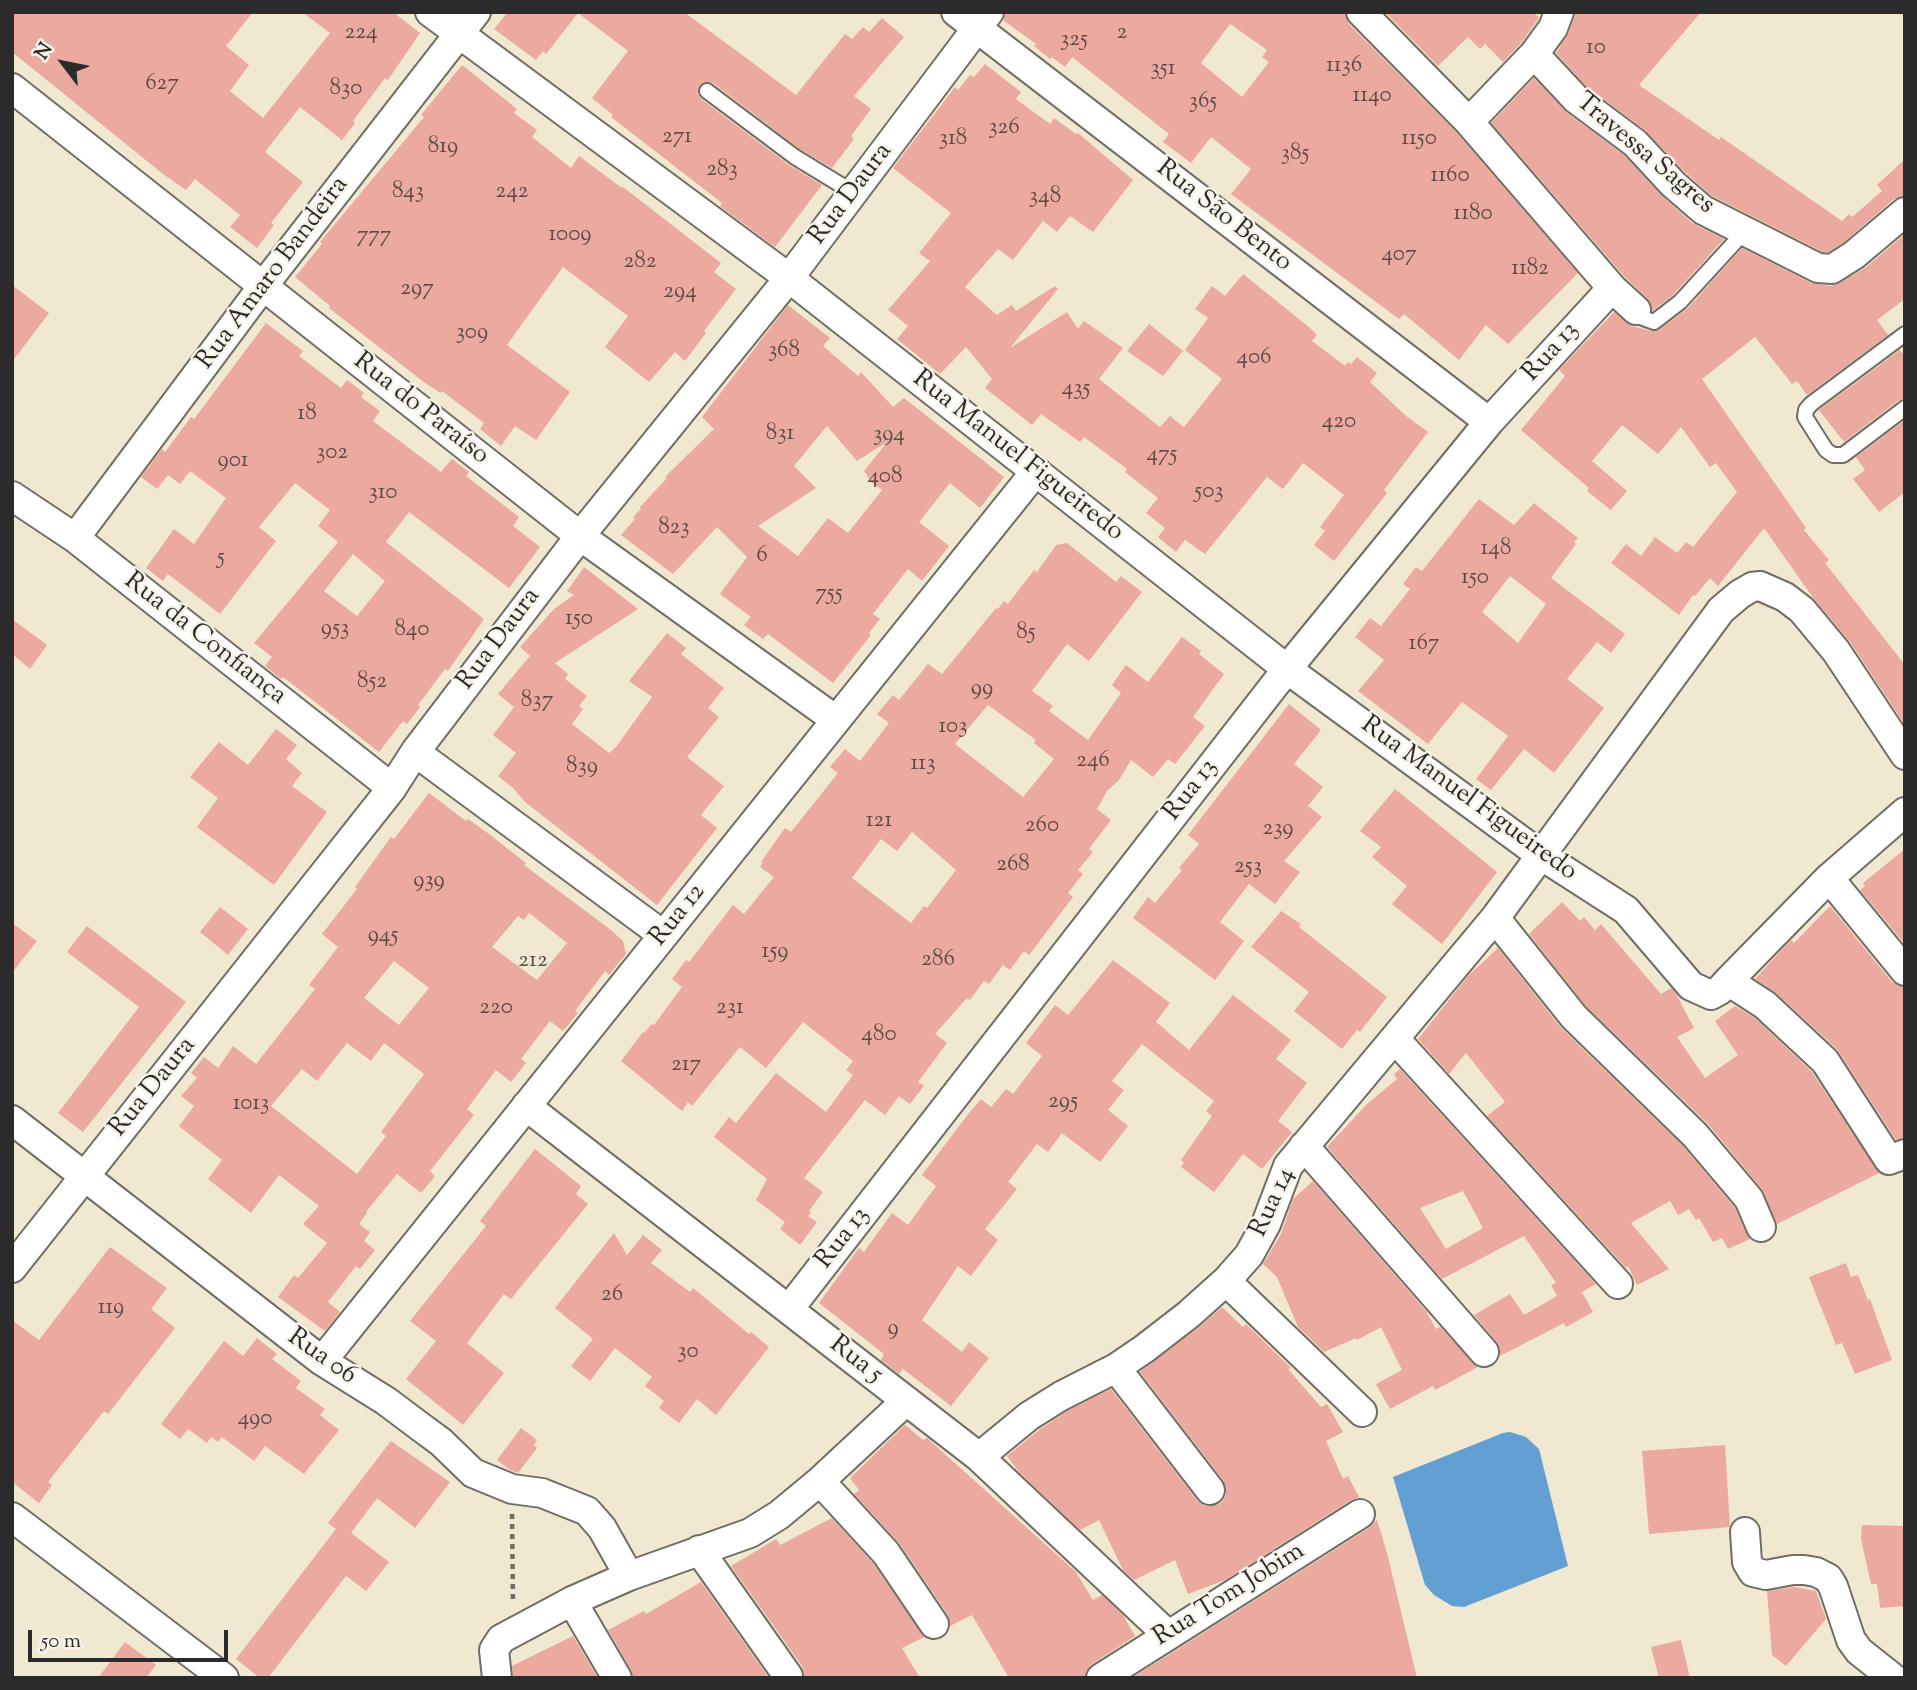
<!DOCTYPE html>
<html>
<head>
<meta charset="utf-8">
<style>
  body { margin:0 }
  #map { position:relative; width:1917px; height:1690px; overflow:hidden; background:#f0e8d0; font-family:"Sorts Mill Goudy",serif }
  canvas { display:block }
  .frame { position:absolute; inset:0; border:14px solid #2b2b2b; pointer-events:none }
  .north { position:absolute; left:28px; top:28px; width:70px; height:70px; -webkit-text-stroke:5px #f7f3e8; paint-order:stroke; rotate:302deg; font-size:19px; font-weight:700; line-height:28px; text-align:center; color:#2b2b2b }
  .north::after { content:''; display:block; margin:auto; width:24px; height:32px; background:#2b2b2b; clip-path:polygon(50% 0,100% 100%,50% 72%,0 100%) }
  .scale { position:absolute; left:28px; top:1630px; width:200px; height:32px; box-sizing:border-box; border:4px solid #2b2b2b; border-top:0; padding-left:9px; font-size:21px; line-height:24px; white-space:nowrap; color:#2b2b2b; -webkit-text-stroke:5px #f7f3e8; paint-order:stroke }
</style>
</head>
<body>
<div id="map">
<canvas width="1917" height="1690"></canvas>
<div class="frame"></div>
<div class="north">N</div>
<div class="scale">50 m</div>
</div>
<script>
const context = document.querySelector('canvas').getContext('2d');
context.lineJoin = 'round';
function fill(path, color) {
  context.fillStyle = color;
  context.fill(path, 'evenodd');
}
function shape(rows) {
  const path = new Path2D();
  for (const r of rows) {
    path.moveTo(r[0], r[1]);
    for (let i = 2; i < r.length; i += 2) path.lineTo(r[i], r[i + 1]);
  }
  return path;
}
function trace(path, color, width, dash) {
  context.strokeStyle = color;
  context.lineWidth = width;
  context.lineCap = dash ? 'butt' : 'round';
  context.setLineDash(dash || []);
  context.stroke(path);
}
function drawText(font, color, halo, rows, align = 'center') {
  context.font = font + ' "Sorts Mill Goudy",serif';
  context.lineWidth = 5;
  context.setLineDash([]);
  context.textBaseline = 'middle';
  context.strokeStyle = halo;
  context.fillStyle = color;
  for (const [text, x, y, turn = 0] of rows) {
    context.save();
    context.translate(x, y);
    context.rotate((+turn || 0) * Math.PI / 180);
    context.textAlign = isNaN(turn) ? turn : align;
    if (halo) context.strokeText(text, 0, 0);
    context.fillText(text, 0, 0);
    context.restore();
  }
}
fill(shape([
  [1510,1432,1526,1437,1539,1449,1568,1566,1464,1607,1452,1606,1434,1595,1425,1585,1393,1477,1503,1433]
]), '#62a0d4');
fill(shape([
  [12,12,253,12,226,46,249,65,230,91,263,118,330,33,302,12,393,12,420,33,388,80,385,78,353,121,355,123,342,140,300,107,265,152,303,182,271,223,274,225,257,248,230,227,240,215,195,179,186,190,163,174,12,52],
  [508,12,684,12,796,95,845,34,852,39,863,27,869,32,882,18,904,37,854,96,871,109,851,136,854,139,832,168,800,149,713,83,704,82,699,86,698,94,701,99,789,165,822,185,775,247,720,206,722,203,611,117,613,115,592,98,628,51,578,13,546,54,543,51,536,60,494,29],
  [1005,12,1345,12,1349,24,1457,133,1578,273,1508,344,1486,325,1459,360,1404,314,1399,319,1231,194,1251,169,1211,137,1191,163,1163,142,1169,134,1072,57,1065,67,1052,57,1050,59,1034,46,1036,44,1003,20],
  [1230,24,1267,50,1262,57,1269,62,1242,97,1201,63],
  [1385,12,1534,12,1539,18,1521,43,1503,62,1485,44,1480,49,1468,37,1438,66],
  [1576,12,1701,12,1639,85,1719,140,1721,137,1842,221,1849,214,1852,217,1882,191,1877,185,1905,159,1905,196,1894,199,1844,242,1828,252,1823,252,1712,196,1685,172,1645,130,1587,87,1556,53,1568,34],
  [985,64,1021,92,1016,99,1050,124,1054,118,1076,134,1078,133,1133,180,1093,232,1070,216,1057,232,1043,221,1013,260,998,249,965,287,997,315,1012,305,1016,311,1055,286,1058,289,1010,348,1067,312,1078,329,1084,321,1123,348,1099,379,1160,427,1170,416,1184,427,1222,379,1185,350,1208,318,1195,309,1212,286,1225,296,1243,274,1310,328,1317,335,1312,341,1345,366,1348,362,1351,364,1357,357,1377,373,1370,382,1406,416,1428,432,1384,490,1387,493,1334,561,1314,545,1325,531,1320,527,1344,495,1303,463,1283,489,1267,477,1205,554,1185,540,1176,552,1158,537,1165,528,1146,513,1158,498,1125,472,1127,469,1084,437,1080,442,1041,414,1032,425,985,388,992,379,966,347,940,374,897,339,908,326,888,310,930,261,919,253,951,213,893,168,955,87,958,90,970,75,974,77],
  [462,65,517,109,514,113,537,130,532,137,571,168,579,156,622,188,623,187,721,263,714,272,736,289,704,331,706,333,685,361,675,352,649,382,605,347,628,316,563,267,507,345,570,392,536,440,515,426,501,446,480,429,484,423,442,391,441,393,425,383,329,308,330,306,295,277,322,244,320,242,424,117,421,115],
  [1534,78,1566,112,1624,155,1661,195,1692,223,1724,239,1673,295,1652,311,1647,298,1624,276,1491,123],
  [1905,234,1905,299,1877,320,1888,335,1807,395,1797,381,1792,384,1755,337,1702,379,1806,528,1804,530,1829,560,1825,563,1905,665,1905,725,1850,642,1814,599,1764,528,1718,586,1710,578,1695,596,1693,595,1679,615,1611,563,1626,544,1641,556,1655,537,1677,553,1686,542,1693,547,1737,492,1716,463,1710,467,1681,427,1658,454,1622,425,1592,461,1627,491,1611,510,1587,491,1589,488,1521,430,1565,376,1559,370,1614,312,1632,326,1651,331,1659,330,1687,309,1742,248,1811,283,1831,286,1840,283,1865,268],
  [12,285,49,313,12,362],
  [788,305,830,338,823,346,858,376,861,372,893,407,904,398,1004,477,980,508,950,483,919,522,949,546,922,581,908,569,873,614,880,619,869,633,871,635,833,683,768,634,763,639,744,625,751,617,720,594,747,557,717,527,673,574,621,535,635,519,633,517,641,509,640,507,667,478,665,477,714,429,702,417],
  [827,426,857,461,887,442,864,471,872,483,882,490,848,533,828,518,798,556,758,526,816,488,794,466],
  [266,323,303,351,299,356,341,388,347,380,364,393,361,397,380,411,373,421,441,472,452,459,469,472,466,476,519,517,513,526,540,547,509,588,409,512,386,542,484,619,448,671,445,669,418,705,420,707,407,724,403,721,379,752,283,677,281,679,265,666,272,657,254,643,338,542,318,526,330,510,295,483,259,527,276,541,220,614,168,574,163,581,146,568,174,529,194,544,226,498,190,471,180,484,168,475,157,489,141,477,162,449,165,452,191,417,194,419],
  [353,554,385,581,357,616,324,591],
  [1149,324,1183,351,1163,376,1127,351],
  [1900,350,1905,357,1905,398,1899,400,1844,442,1819,410],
  [1905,420,1905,492,1879,512,1853,479,1865,470,1856,457],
  [1479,499,1514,525,1534,503,1578,538,1574,542,1576,544,1551,578,1625,634,1611,653,1597,642,1567,679,1604,708,1554,773,1524,749,1491,790,1476,779,1508,736,1462,702,1428,744,1358,691,1384,660,1355,637,1370,618,1381,626,1410,589,1403,584,1416,567,1422,571],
  [1510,576,1546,604,1518,643,1482,612],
  [1067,543,1116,582,1121,576,1142,592,1089,661,1067,644,1032,691,1053,706,1049,711,1088,740,1121,693,1112,685,1126,665,1148,682,1182,637,1201,651,1199,654,1224,674,1193,717,1205,726,1175,764,1168,759,1153,777,1131,760,1119,780,1107,791,1097,809,1111,820,1089,849,1093,852,1078,870,1083,874,1068,893,1073,897,1029,955,1024,951,1010,970,1003,965,989,984,984,981,970,1000,967,998,935,1034,947,1043,918,1082,924,1086,910,1104,899,1096,885,1115,865,1100,804,1178,823,1192,809,1211,811,1212,808,1216,817,1222,800,1245,780,1229,785,1222,756,1200,767,1179,714,1137,729,1117,736,1123,776,1073,826,1112,853,1075,846,1070,853,1061,803,1022,766,1068,740,1047,692,1106,688,1102,682,1111,621,1061,643,1032,644,1033,652,1024,654,1025,682,987,672,979,686,960,689,962,733,905,744,914,774,877,760,867,763,863,761,862,785,828,791,832,838,773,830,767,845,749,860,761,889,723,877,714,893,695,899,700,928,664,942,674,996,608,998,609,1004,601,1008,604,1034,570,1037,572,1056,545],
  [988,705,1036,740,1034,743,1054,759,1023,797,955,744],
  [912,832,956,870,927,908,924,906,911,923,852,878,881,839,897,851],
  [584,567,638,609,555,663,568,674,565,679,587,696,579,706,583,709,572,724,609,753,616,747,652,697,629,681,667,633,686,648,681,654,724,688,708,708,719,717,687,757,724,786,701,815,717,828,657,905,525,802,513,788,498,776,516,753,493,735,514,707,498,694,530,656,520,647,554,609,574,595,567,591],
  [12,619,47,645,30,669,12,654],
  [1289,704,1321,730,1294,764,1323,787,1308,806,1322,817,1284,861,1300,872,1275,904,1249,884,1220,922,1244,941,1215,980,1133,918,1148,897,1155,903,1182,870,1179,868,1199,844,1188,835],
  [276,729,297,745,286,759,302,773,292,786,327,812,274,885,197,827,218,798,190,777,219,742,248,765],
  [1395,789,1497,872,1442,944,1392,904,1407,886,1372,857,1381,847,1360,831],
  [429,793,466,821,468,819,489,834,526,863,524,865,611,930,623,941,626,954,609,975,605,971,575,1011,578,1013,563,1031,550,1021,521,1059,526,1063,511,1082,496,1070,467,1109,474,1115,430,1171,435,1176,421,1193,397,1174,366,1212,367,1213,359,1224,370,1232,364,1241,375,1250,360,1269,356,1266,328,1302,340,1312,325,1331,278,1297,294,1275,298,1278,327,1243,303,1224,319,1206,279,1175,251,1213,208,1179,222,1160,179,1126,194,1106,181,1096,197,1078,191,1073,204,1057,218,1068,233,1046,256,1064,315,989,309,985,338,947,322,934,357,889,355,887,391,837,394,839],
  [529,913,567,943,537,980,492,947,518,916,524,920],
  [394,961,429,988,399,1025,364,998],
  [347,1043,371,1061,384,1043,424,1074,381,1132,386,1136,357,1174,271,1106,302,1069,317,1081],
  [1905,849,1905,944,1860,890,1865,886,1863,883],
  [1562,902,1580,921,1584,917,1595,930,1601,924,1661,994,1671,988,1675,992,1694,1028,1677,1037,1705,1078,1738,1055,1715,1021,1735,1006,1755,1018,1812,1072,1879,1173,1777,1224,1762,1189,1708,1124,1586,1006,1529,934],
  [1830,906,1892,982,1905,987,1905,1138,1896,1140,1837,1049,1776,993,1755,979,1791,940,1794,943],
  [220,907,248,929,228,955,200,932],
  [1281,911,1301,924,1299,927,1387,997,1360,1032,1357,1030,1342,1049,1294,1011,1309,992,1251,947],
  [12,923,37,941,12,973],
  [87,926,186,1002,83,1132,58,1113,139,1007,67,952],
  [1498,948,1562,1029,1683,1146,1735,1208,1750,1239,1728,1249,1722,1238,1713,1242,1699,1218,1696,1220,1689,1209,1678,1215,1670,1201,1631,1223,1669,1269,1637,1285,1628,1266,1626,1268,1487,1116,1505,1102,1466,1053,1449,1074,1418,1039,1468,976],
  [1113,960,1170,1003,1156,1022,1189,1050,1233,995,1291,1040,1276,1059,1307,1083,1278,1121,1292,1132,1262,1169,1243,1154,1214,1192,1181,1167,1184,1163,1181,1160,1212,1116,1206,1111,1214,1101,1142,1044,1112,1081,1124,1090,1108,1110,1128,1126,1100,1162,1062,1133,1048,1152,1037,1144,1008,1182,1017,1189,985,1229,998,1240,971,1276,958,1266,922,1320,962,1352,969,1342,989,1358,951,1406,903,1369,899,1374,881,1360,884,1354,819,1303,859,1248,864,1252,892,1213,908,1225,936,1186,922,1175,969,1113,981,1099,991,1107,1006,1089,1013,1094,1042,1056,1026,1043,1055,1005,1068,1015],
  [1400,1069,1596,1284,1582,1292,1593,1312,1566,1327,1564,1323,1500,1356,1500,1348,1497,1342,1474,1315,1510,1294,1524,1315,1557,1296,1551,1285,1556,1283,1524,1236,1442,1279,1327,1147,1367,1104,1397,1079,1394,1074],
  [1463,1191,1483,1228,1446,1249,1420,1208],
  [535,1149,581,1186,576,1194,588,1204,511,1299,504,1294,467,1343,504,1373,463,1425,406,1379,436,1341,410,1321,486,1226,480,1221],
  [1313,1181,1426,1311,1436,1329,1440,1327,1478,1367,1435,1390,1433,1386,1390,1409,1376,1384,1402,1370,1381,1327,1357,1340,1356,1338,1324,1352,1298,1327,1277,1277,1263,1264,1281,1234,1293,1199],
  [614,1233,627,1255,643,1235,662,1250,651,1263,690,1292,693,1288,749,1334,751,1332,769,1347,716,1415,697,1399,679,1423,659,1408,664,1401,645,1386,652,1377,615,1348,590,1381,571,1366,593,1339,555,1308],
  [110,1247,167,1288,151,1309,175,1328,108,1414,104,1411,48,1482,52,1485,39,1503,12,1482,12,1320,39,1340],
  [1846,1263,1851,1277,1858,1275,1868,1300,1870,1299,1892,1360,1855,1374,1842,1343,1836,1345,1809,1277],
  [1222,1307,1243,1327,1246,1324,1291,1368,1288,1369,1321,1407,1327,1404,1343,1432,1326,1441,1343,1479,1348,1476,1359,1497,1351,1500,1225,1580,1188,1594,1175,1560,1134,1580,1123,1570,1099,1520,1080,1530,1019,1472,1007,1456,1039,1430,1069,1410,1111,1389,1197,1500,1204,1506,1212,1506,1220,1504,1226,1496,1226,1487,1223,1480,1140,1372,1198,1328],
  [257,1338,277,1354,272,1359,301,1381,296,1388,325,1409,320,1415,339,1430,304,1474,265,1446,254,1461,222,1437,218,1442,211,1437,207,1443,188,1429,180,1439,161,1424,224,1341,243,1356],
  [905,1425,923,1440,927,1438,1076,1572,1093,1600,1102,1595,1123,1615,1135,1636,1092,1664,1087,1670,1085,1678,1009,1678,972,1615,950,1626,948,1615,900,1544,854,1494,859,1490,850,1478],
  [521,1428,537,1440,534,1445,537,1448,518,1473,510,1470,497,1460],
  [391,1441,450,1482,415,1528,377,1498,351,1533,389,1562,366,1591,346,1576,268,1678,260,1678,236,1659,336,1529,328,1523],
  [1725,1445,1730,1527,1649,1534,1642,1451],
  [832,1518,873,1563,924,1637,902,1648,920,1678,804,1678,802,1666,731,1566,776,1539,780,1545],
  [1377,1520,1387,1553,1417,1678,1132,1678,1369,1528],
  [1862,1525,1905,1526,1905,1606,1880,1608,1877,1584,1871,1584,1861,1539],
  [701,1582,769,1678,634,1678,631,1670,608,1630,644,1611,646,1614],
  [1795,1587,1816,1591,1826,1619,1786,1666,1772,1655,1767,1591],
  [573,1636,598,1678,513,1678,512,1666],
  [1681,1640,1690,1678,1659,1678,1651,1647],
  [125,1642,156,1665,146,1678,98,1678]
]), '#eca99f');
const lane = shape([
  [707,91,795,157,854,193],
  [1636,310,1643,318,1654,322,1680,302,1745,231],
  [1905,334,1811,404,1806,410,1805,417,1826,450,1833,455,1843,455,1905,408]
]);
const street = shape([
  [430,12,789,278,1287,669,1542,856,1626,910,1691,986,1711,995,1720,990,1728,981,1765,1005,1825,1061,1889,1160,1905,1154],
  [956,12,1489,422],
  [1361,12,1469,122,1612,288,1636,310],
  [1534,54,1576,99,1635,143,1673,184,1703,210,1818,268,1832,269,1854,255,1905,212],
  [12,88,580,536,836,720],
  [1469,122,1534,54,1553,28,1559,12],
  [12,496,75,538,392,788],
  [75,538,263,286,476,12],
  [415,752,663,935],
  [1829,878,1905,971],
  [1495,918,1574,1017,1695,1135,1749,1199,1761,1227],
  [1728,981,1829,878,1905,812],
  [1395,1039,1618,1284],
  [526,1106,979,1457,1168,1635],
  [12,1120,322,1361,386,1401,422,1428,441,1442,473,1473,512,1489,542,1493,587,1511,602,1528,629,1576],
  [1304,1146,1484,1352],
  [12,1268,392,788,415,752,580,536,789,278,989,12],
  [1226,1281,1362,1412],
  [789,1309,1287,669,1489,422,1612,288],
  [322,1361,1036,471],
  [1116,1368,1210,1490],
  [979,1457,1029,1416,1061,1396,1116,1368,1144,1349,1188,1315,1226,1281,1249,1255,1266,1224,1288,1166,1495,918,1721,610,1740,594,1752,587,1760,586,1785,597,1802,610,1836,651,1905,755],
  [820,1481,886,1553,934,1624],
  [12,1517,224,1678],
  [1745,1532,1747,1562,1753,1572,1766,1575,1793,1570,1804,1570,1816,1572,1828,1578,1833,1586,1851,1640,1859,1651,1893,1678],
  [699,1550,788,1676],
  [572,1601,617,1678],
  [497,1678,494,1650,501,1639,572,1601,629,1576,750,1533,779,1515,820,1481,906,1401],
  [1101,1678,1360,1514]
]);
trace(lane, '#706d65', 18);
trace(street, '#706d65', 32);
trace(shape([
  [512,1514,513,1604]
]), '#706d65', 4.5, [5, 5]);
trace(lane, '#fff', 14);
trace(street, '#fff', 28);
drawText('23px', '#5b4a48', null, [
  ["224",361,34],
  ["2",1122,34],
  ["325",1074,41],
  ["10",1596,49],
  ["1136",1344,67],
  ["351",1163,70],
  ["627",162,85],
  ["830",346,90],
  ["1140",1372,97],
  ["365",1203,103],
  ["326",1004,129],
  ["271",677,138],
  ["318",953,140],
  ["1150",1419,140],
  ["819",443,148],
  ["385",1295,155],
  ["283",722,171],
  ["1160",1450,177],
  ["843",408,193],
  ["242",512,193],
  ["348",1045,198],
  ["1180",1473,215],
  ["1009",570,236],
  ["777",374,237],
  ["407",1399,256],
  ["282",640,263],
  ["1182",1530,270],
  ["297",417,290],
  ["294",680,293],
  ["309",472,334],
  ["368",784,352],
  ["406",1254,359],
  ["435",1076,390],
  ["18",307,415],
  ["420",1339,423],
  ["831",780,435],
  ["394",889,436],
  ["302",332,454],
  ["475",1162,456],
  ["901",233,462],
  ["408",885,478],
  ["503",1209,493],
  ["310",383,494],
  ["823",674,529],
  ["148",1496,550],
  ["6",762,557],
  ["5",221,559],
  ["150",1475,579],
  ["755",829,595],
  ["150",579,620],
  ["953",335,630],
  ["840",412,631],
  ["85",1026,634],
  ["167",1424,645],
  ["852",372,683],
  ["99",982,690],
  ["837",537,702],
  ["103",953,728],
  ["246",1093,762],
  ["113",923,765],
  ["839",582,768],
  ["121",879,822],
  ["260",1042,827],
  ["239",1278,830],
  ["268",1013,866],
  ["253",1248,868],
  ["939",429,882],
  ["945",383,937],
  ["159",775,953],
  ["286",938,961],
  ["212",533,962],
  ["220",496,1009],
  ["231",730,1009],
  ["480",879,1036],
  ["217",686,1066],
  ["295",1063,1103],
  ["1013",251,1105],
  ["26",612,1296],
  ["119",111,1309],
  ["9",893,1330],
  ["30",688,1353],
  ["490",255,1420]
]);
drawText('26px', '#2b2b2b', '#f7f3e8', [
  ["Travessa Sagres",1644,155,40],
  ["Rua Daura",852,195,-53],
  ["Rua São Bento",1223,217,38],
  ["Rua Amaro Bandeira",274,274,-53],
  ["Rua 13",1552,353,-48],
  ["Rua do Paraíso",420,410,38],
  ["Rua Manuel Figueiredo",1017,457,38],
  ["Rua da Confiança",204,640,38],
  ["Rua Daura",500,640,-53],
  ["Rua 13",1192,791,-52],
  ["Rua Manuel Figueiredo",1468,800,36],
  ["Rua 12",679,916,-51],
  ["Rua Daura",154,1088,-51],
  ["Rua 14",1274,1203,-65],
  ["Rua 13",844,1239,-52],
  ["Rua 06",321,1358,35],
  ["Rua 5",855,1361,38],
  ["Rua Tom Jobim",1230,1596,-32]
]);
</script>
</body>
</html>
